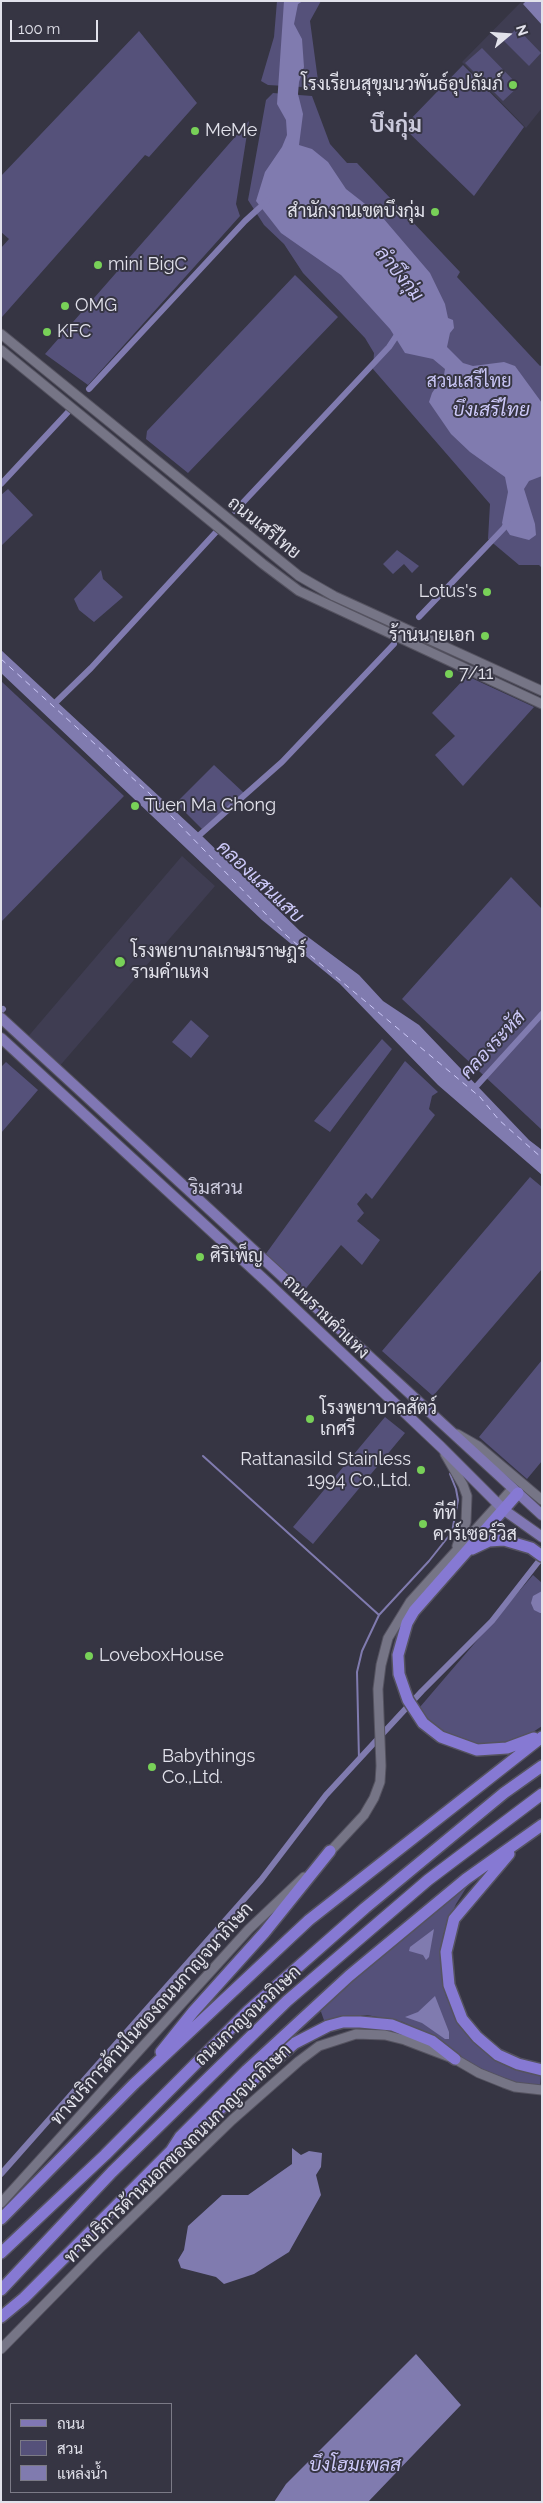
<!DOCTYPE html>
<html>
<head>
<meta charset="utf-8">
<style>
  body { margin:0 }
  #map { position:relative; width:543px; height:2503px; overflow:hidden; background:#363543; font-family:Raleway,Sarabun,sans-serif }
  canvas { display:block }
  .frame { position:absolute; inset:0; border:2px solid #e2e2eb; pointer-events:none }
  .legend { position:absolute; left:10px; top:2403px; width:162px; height:90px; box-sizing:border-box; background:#363543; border:1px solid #7b7a86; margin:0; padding:6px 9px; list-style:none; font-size:15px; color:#e2e2eb }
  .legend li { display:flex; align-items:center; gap:10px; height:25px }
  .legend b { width:25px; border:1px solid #7b7a86 }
  .north { position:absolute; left:483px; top:10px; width:50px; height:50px; -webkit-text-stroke:4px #363543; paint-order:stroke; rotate:72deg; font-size:14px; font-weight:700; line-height:20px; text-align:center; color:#e2e2eb }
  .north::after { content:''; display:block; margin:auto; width:18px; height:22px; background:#e2e2eb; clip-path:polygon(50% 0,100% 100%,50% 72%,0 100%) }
  .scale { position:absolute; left:10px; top:20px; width:88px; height:22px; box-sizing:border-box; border:2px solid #e2e2eb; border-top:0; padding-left:6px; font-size:15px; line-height:18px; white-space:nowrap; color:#e2e2eb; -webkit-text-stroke:4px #363543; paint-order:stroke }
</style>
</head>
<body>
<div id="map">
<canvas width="543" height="2503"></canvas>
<div class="frame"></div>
<ul class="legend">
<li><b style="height:6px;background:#8077b4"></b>ถนน</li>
<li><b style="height:14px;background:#55517a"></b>สวน</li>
<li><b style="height:14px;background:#807baf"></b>แหล่งน้ำ</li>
</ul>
<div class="north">N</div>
<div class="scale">100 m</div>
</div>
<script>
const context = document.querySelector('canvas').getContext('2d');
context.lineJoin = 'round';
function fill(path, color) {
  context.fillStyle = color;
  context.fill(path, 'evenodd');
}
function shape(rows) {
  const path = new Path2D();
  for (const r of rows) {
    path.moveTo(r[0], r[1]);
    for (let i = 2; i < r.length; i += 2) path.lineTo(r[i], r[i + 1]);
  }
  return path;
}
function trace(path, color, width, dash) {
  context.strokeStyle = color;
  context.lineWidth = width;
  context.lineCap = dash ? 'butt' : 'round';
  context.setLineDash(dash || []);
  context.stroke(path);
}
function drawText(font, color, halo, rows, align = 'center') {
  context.font = font + ' Raleway,Sarabun,sans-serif';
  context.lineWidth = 4;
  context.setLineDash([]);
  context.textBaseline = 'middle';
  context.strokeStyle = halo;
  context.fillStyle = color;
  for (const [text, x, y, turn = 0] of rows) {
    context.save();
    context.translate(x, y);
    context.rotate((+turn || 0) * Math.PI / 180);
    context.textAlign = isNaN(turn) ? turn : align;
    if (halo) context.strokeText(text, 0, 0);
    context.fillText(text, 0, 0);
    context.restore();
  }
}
fill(shape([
  [522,1,542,1,542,108,526,128,462,62],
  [182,856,215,886,58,1068,26,1039]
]), '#3f3d52');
fill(shape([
  [277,1,321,1,310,21,319,88,268,85,261,81,274,37],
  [517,28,541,53,529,66,504,41],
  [139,31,197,103,149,157,145,155,2,317,1,248,9,239,1,232,1,176],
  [482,48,519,86,503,101,465,63],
  [463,65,524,127,474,196,403,127],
  [273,93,312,96,330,144,347,163,357,163,460,272,457,277,540,366,542,365,542,568,539,565,519,565,488,539,490,504,373,369,374,353,365,338,303,273,284,244,264,225,248,200,266,100],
  [249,121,236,204,240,216,88,385,45,354],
  [295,275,338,317,188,473,146,439,147,431],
  [8,489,33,515,1,546,1,495],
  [397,550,419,566,412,573,404,564,393,574,383,564],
  [101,570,103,579,123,597,94,622,79,610,74,599],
  [467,676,534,707,463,786,435,755,455,736,432,713],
  [1,681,124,796,1,922],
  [214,765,244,793,202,829,176,803],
  [511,877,542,909,542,1130,402,999],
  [191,1020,209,1036,191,1058,172,1042],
  [382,1039,392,1049,330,1132,314,1121],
  [405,1061,438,1092,432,1096,429,1109,435,1115,372,1199,366,1193,357,1204,364,1213,357,1221,380,1240,362,1265,341,1245,303,1292,265,1255],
  [6,1062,38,1090,1,1133,1,1067],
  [530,1177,542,1187,542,1269,433,1396,382,1351],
  [542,1360,542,1461,527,1479,479,1437],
  [385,1417,405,1433,313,1544,293,1527],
  [533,1575,542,1583,542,1726,521,1740,499,1745,477,1746,460,1740,441,1731,427,1720,420,1707],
  [468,1885,456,1904,443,1935,441,1969,446,1996,459,2024,472,2040,485,2052,502,2063,541,2075,540,2088,515,2084,477,2067,403,2022,367,2015,349,2016,325,2023,320,2009,327,2002]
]), '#55517a');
fill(shape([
  [284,1,303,1,298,4,294,24,302,39,304,67,299,82,298,94,303,114,299,145,312,149,328,162,346,189,383,218,430,273,445,304,448,318,453,320,454,328,450,333,447,347,463,363,473,366,504,362,515,366,542,403,542,476,529,481,524,489,535,524,536,535,529,540,510,535,502,523,508,492,505,477,470,452,451,434,429,402,432,393,444,375,445,369,433,359,405,353,390,329,341,275,281,233,256,201,265,172,282,147,287,135,286,120,277,104],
  [526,1,542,1,542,25,523,4],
  [1,650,202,836,300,931,359,975,383,1001,419,1025,529,1140,542,1150,542,1175,438,1085,340,984,262,920,1,673],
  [542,1591,542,1613,540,1613,534,1610,531,1603,533,1596],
  [434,1929,429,1957,426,1960,423,1955,409,1951,410,1947],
  [435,1996,449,2032,449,2039,445,2039,422,2023,405,2017,418,2012],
  [292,2148,301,2155,309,2151,322,2153,321,2167,316,2175,321,2195,289,2252,254,2274,224,2284,216,2277,181,2268,178,2260,184,2250,188,2226,222,2195,248,2195,292,2164],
  [416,2354,461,2405,368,2502,274,2502,286,2484]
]), '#807baf');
trace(shape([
  [203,1456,379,1615],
  [359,1760,357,1672,362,1651,379,1615,429,1561,452,1532,458,1500,456,1489,450,1474]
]), '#807baf', 2);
trace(shape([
  [89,389,245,221,267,201],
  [1,484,69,411],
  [235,511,389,347,399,332],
  [419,617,504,528,507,522],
  [52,706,91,668,217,531],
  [195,839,282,762,394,644],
  [1,1011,3,1009],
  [472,1091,542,1014],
  [1,2174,261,1880,326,1795,422,1691,492,1621,542,1557]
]), '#807baf', 6);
trace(shape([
  [1,659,149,793,287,936,480,1097,499,1120,542,1158]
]), '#cdc9f9', 1, [6, 5]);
const secondary = shape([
  [1,334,299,576,334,596,542,691],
  [1,350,263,564,299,591,542,704],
  [457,1434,478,1446,542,1500],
  [445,1454,463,1485,467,1496,466,1522,457,1546],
  [326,1856,364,1815,374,1798,380,1782,381,1766,378,1689,381,1665,388,1638,410,1602,513,1488],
  [1,2203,249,1929,304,1877],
  [1,2349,100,2248,232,2120,299,2061,319,2046,356,2034,385,2035,405,2040,455,2059,479,2073,504,2083,515,2087,542,2090]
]);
const primary = shape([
  [1,1018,542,1515],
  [1,1038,269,1284,441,1447,504,1510,542,1537]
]);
const highway = shape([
  [518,1493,414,1611,407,1623,398,1655,399,1674,408,1700,423,1723,441,1737,477,1750,507,1748,534,1738],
  [472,1549,489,1541,504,1540,531,1548,542,1556],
  [509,1854,454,1919,446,1952,449,1985,462,2019,477,2037,498,2055,518,2064,542,2070],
  [161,2052,193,2012,264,1933,330,1851],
  [200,2127,295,2043,328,2026,343,2022,360,2022,392,2025,432,2041,455,2059],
  [1,2219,134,2084,309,1920,542,1737],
  [1,2253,105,2155,248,2011,365,1908,504,1793,542,1766],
  [1,2290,112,2172,287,2001,428,1880,542,1794],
  [1,2317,24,2298,171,2151,180,2137,247,2070,349,1976,466,1879,542,1825]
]);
trace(secondary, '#555360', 11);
trace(primary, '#555360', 12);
trace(highway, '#555360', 14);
trace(secondary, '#767586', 9);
trace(primary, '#8077b4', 10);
trace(highway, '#8679d3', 11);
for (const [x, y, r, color] of [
  [513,85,5,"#78d158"],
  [195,131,5,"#78d158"],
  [435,212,5,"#78d158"],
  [98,265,5,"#78d158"],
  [65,306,5,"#78d158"],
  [47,332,5,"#78d158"],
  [487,592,5,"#78d158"],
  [485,636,5,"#78d158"],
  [449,674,5,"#78d158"],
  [135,806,5,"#78d158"],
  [120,962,6,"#78d158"],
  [200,1257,5,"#78d158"],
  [310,1419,5,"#78d158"],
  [421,1470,5,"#78d158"],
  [423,1524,5,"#78d158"],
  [89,1656,5,"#78d158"],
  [152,1767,5,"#78d158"]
]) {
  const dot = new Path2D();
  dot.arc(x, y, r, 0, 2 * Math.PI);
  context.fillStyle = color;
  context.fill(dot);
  trace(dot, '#363543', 2);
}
drawText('18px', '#e2e2eb', '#363543', [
  ["โรงเรียนสุขุมนวพันธ์อุปถัมภ์",503,85,"right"],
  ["MeMe",205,131],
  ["สำนักงานเขตบึงกุ่ม",425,212,"right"],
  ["mini BigC",108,265],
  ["OMG",75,306],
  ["KFC",57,332],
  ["Lotus's",477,592,"right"],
  ["ร้านนายเอก",475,636,"right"],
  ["7/11",459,674],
  ["Tuen Ma Chong",145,806],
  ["โรงพยาบาลเกษมราษฎร์",131,952],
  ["รามคำแหง",131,973],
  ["ศิริเพ็ญ",210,1257],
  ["โรงพยาบาลสัตว์",320,1409],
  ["เกศรี",320,1430],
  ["Rattanasild Stainless",411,1460,"right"],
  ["1994 Co.,Ltd.",411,1481,"right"],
  ["ทีที",433,1514],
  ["คาร์เซอร์วิส",433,1535],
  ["LoveboxHouse",99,1656],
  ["Babythings",162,1757],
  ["Co.,Ltd.",162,1778]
], 'left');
drawText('18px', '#c8c5f4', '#363543', [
  ["สวนเสรีไทย",469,382]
]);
drawText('18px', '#e2e2eb', '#363543', [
  ["ถนนเสรีไทย",264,528,39],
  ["ถนนรามคำแหง",326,1317,44],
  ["ทางบริการด้านในของถนนกาญจนาภิเษก",152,2014,-48],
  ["ถนนกาญจนาภิเษก",248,2016,-43],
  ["ทางบริการด้านนอกของถนนกาญจนาภิเษก",178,2154,-44]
]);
drawText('italic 19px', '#cdc9f9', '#363543', [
  ["ลำบึงกุ่ม",399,274,51],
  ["บึงเสรีไทย",491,410],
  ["คลองแสนแสบ",260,882,43],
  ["คลองระหัส",493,1045,-47],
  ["บึงโฮมเพลส",355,2465]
]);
drawText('19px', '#cbcadc', '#363543', [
  ["ริมสวน",216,1188]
]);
drawText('bold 22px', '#cbcadc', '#363543', [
  ["บึงกุ่ม",396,125]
]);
</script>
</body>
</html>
